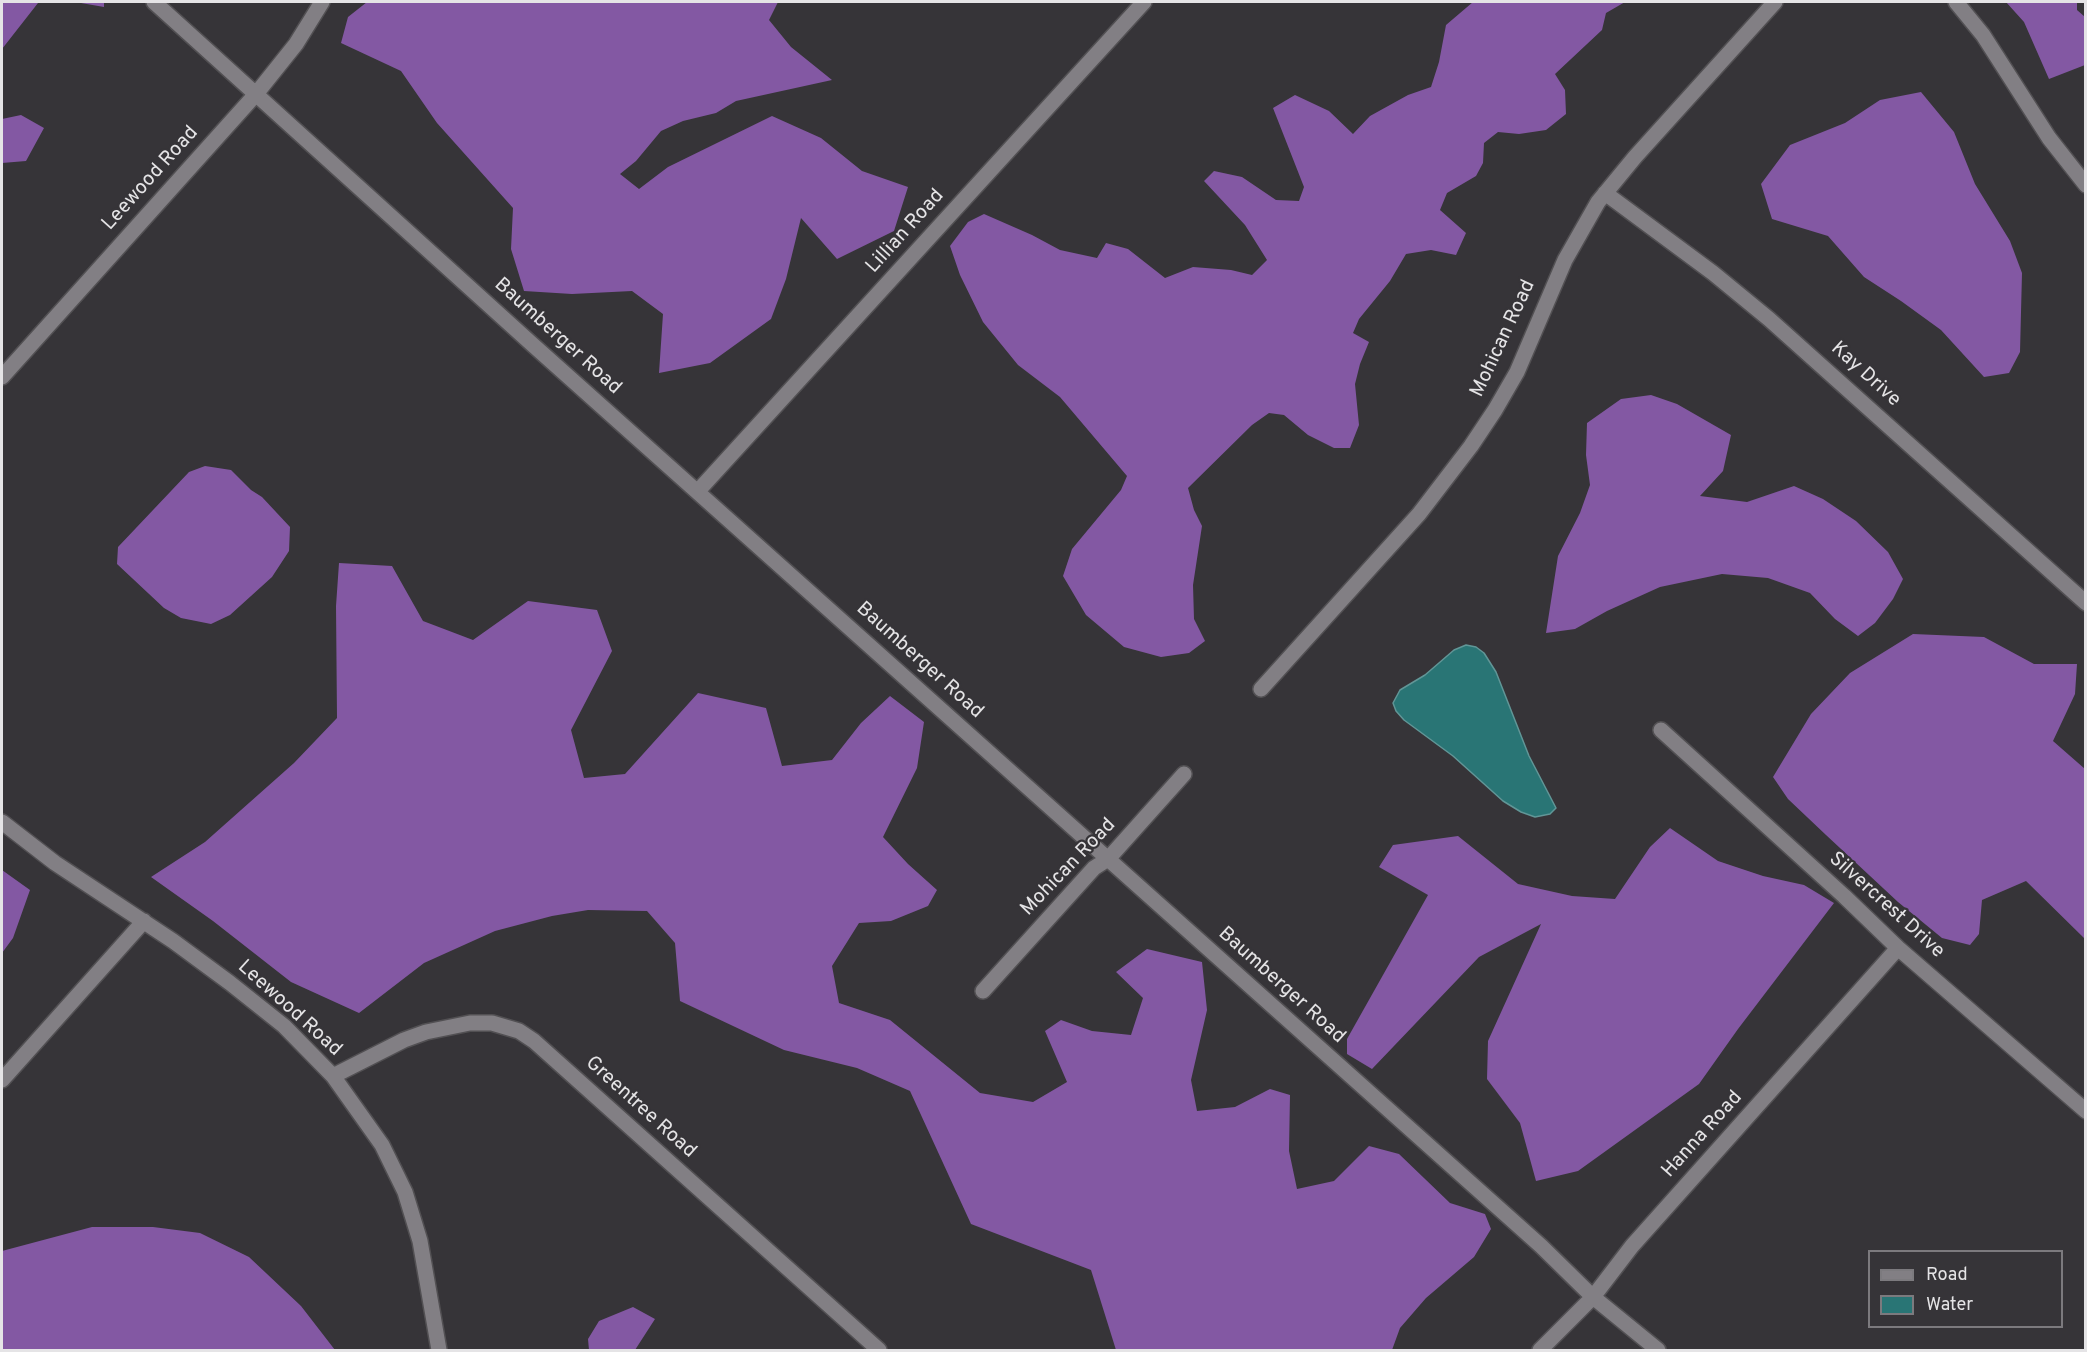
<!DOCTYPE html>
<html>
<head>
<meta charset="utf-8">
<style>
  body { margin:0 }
  #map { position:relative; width:2087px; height:1352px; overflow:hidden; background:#363438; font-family:Overpass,sans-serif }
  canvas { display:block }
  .frame { position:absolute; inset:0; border:3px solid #e5e4e6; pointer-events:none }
  .legend { position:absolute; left:1868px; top:1250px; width:195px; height:78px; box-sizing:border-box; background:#363438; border:2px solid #7c7a7e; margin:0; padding:8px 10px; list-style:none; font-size:18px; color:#e5e4e6 }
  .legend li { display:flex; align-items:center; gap:12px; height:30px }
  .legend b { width:30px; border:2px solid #7c7a7e }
</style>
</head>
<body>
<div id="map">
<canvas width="2087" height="1352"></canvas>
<div class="frame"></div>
<ul class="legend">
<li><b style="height:8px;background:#827f84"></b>Road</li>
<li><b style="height:16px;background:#297575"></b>Water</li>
</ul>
</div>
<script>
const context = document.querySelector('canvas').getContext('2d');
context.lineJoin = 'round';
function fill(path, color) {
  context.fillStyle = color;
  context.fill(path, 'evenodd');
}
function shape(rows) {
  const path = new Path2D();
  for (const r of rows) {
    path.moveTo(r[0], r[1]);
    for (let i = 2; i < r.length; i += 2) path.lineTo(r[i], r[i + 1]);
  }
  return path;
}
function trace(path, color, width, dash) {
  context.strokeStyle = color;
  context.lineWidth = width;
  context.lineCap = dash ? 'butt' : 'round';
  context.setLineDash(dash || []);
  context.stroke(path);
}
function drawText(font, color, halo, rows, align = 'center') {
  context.font = font + ' Overpass,sans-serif';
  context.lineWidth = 4.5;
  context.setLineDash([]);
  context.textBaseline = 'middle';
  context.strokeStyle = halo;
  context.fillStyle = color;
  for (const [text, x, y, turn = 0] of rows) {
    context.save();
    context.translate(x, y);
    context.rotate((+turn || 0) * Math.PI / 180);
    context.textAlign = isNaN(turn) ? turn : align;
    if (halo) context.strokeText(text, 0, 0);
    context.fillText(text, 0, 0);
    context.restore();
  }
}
fill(shape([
  [2,2,104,2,104,7,81,3,38,3,2,49],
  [367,2,778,2,769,20,791,47,832,80,736,101,716,113,683,121,661,131,636,161,620,174,639,189,668,167,772,116,821,138,862,171,908,187,894,231,837,259,801,218,786,279,771,319,710,363,659,373,663,314,632,291,572,294,524,291,511,249,513,208,437,123,401,71,341,43,348,17],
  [1473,2,1625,2,1606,13,1602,30,1555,74,1565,90,1566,114,1546,130,1519,134,1498,132,1484,143,1483,163,1476,176,1447,193,1440,210,1466,233,1456,255,1431,250,1406,254,1390,281,1359,319,1353,333,1369,342,1360,364,1355,384,1359,425,1350,448,1334,448,1308,435,1284,415,1269,413,1252,425,1188,488,1194,510,1202,526,1193,585,1194,619,1205,641,1189,653,1161,657,1124,647,1086,615,1063,576,1072,549,1121,490,1127,476,1060,397,1018,365,983,322,960,275,950,246,968,222,984,214,1032,235,1060,250,1097,258,1106,243,1128,249,1165,278,1193,267,1231,270,1252,275,1267,260,1245,225,1204,181,1214,171,1242,177,1276,200,1299,201,1304,187,1273,108,1295,95,1329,111,1353,134,1370,116,1408,95,1431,87,1439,62,1446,25],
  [2006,2,2077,2,2077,10,2085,17,2085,65,2049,79,2024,22],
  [1921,92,1954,132,1975,184,2010,241,2022,273,2020,352,2009,373,1984,377,1941,330,1901,301,1864,277,1828,236,1772,219,1761,184,1790,145,1845,123,1880,100],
  [21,115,44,128,26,161,2,163,2,119],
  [1651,395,1677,404,1731,435,1723,471,1700,496,1747,502,1794,486,1823,499,1856,521,1888,552,1903,579,1893,599,1875,623,1858,636,1835,619,1810,593,1768,578,1722,574,1660,587,1607,611,1575,629,1546,633,1558,556,1580,513,1590,485,1586,455,1587,423,1621,399],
  [205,466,231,470,251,490,262,497,290,527,289,551,272,577,230,615,211,624,181,618,164,608,117,564,118,547,189,472],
  [339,563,392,566,423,621,473,640,528,601,597,610,612,651,571,730,584,778,625,774,698,693,766,708,782,766,832,760,861,723,890,696,924,722,917,768,883,837,908,864,937,890,928,906,891,921,859,923,832,966,839,1003,890,1020,980,1093,1033,1102,1067,1082,1045,1031,1061,1020,1092,1031,1131,1035,1143,998,1116,972,1147,949,1202,962,1207,1010,1191,1080,1197,1111,1235,1107,1270,1089,1290,1095,1289,1151,1297,1189,1334,1181,1369,1146,1399,1154,1450,1203,1485,1214,1491,1229,1474,1257,1426,1298,1400,1328,1392,1350,1116,1350,1091,1270,971,1224,910,1091,857,1068,784,1050,680,1001,675,943,647,911,588,910,552,916,495,931,424,963,359,1013,291,982,213,921,151,877,205,842,294,763,337,718,336,606],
  [1913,634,1984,637,2034,664,2077,664,2075,694,2053,741,2085,769,2085,939,2026,881,1982,900,1979,934,1970,945,1942,938,1898,902,1826,835,1788,799,1773,777,1811,714,1850,673],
  [1670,828,1718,861,1763,876,1804,885,1834,903,1738,1029,1699,1084,1578,1171,1536,1181,1520,1123,1487,1079,1488,1041,1541,924,1479,957,1372,1069,1347,1054,1347,1039,1428,895,1379,867,1393,845,1458,836,1518,884,1572,896,1615,899,1650,847],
  [2,870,30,890,13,938,2,953],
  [92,1227,153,1227,200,1233,249,1257,301,1306,335,1350,2,1350,2,1251],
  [633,1307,655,1319,635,1350,589,1350,588,1339,599,1321]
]), '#8358a3');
const water = shape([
  [1466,645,1476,647,1484,653,1496,672,1529,756,1556,808,1550,814,1535,817,1521,812,1503,801,1453,756,1404,720,1396,711,1393,703,1400,690,1425,675,1454,650,1466,645]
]);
fill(water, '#297575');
trace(water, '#619697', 1.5);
const street = shape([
  [154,2,533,345,1541,1246,1593,1297,1658,1350],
  [1956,2,1983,35,2049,138,2086,185],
  [1605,193,1713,273,1769,319,2086,603],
  [2,377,256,94,296,44,322,2],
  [698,491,1144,2],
  [1261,689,1419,514,1471,446,1495,410,1517,372,1565,260,1598,202,1635,157,1775,2],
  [1661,730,1844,896,1898,948,2086,1111],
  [2,822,55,863,173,941,230,983,284,1026,333,1076,382,1145,405,1192,420,1241,439,1350],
  [983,991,1094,868,1108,859,1184,774],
  [333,1076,404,1040,426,1032,470,1023,492,1023,519,1031,534,1041,879,1350],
  [2,1080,144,921],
  [1540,1350,1593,1297,1632,1246,1898,948]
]);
trace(street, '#525053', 18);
trace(street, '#827f84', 15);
drawText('20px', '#e5e4e6', '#363438', [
  ["Leewood Road",151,179,-48],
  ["Lillian Road",906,232,-48],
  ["Baumberger Road",557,337,42],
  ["Mohican Road",1504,339,-65],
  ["Kay Drive",1865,375,42],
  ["Baumberger Road",919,661,42],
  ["Mohican Road",1069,868,-46],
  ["Silvercrest Drive",1886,906,42],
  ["Baumberger Road",1281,986,42],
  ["Leewood Road",289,1009,42],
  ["Greentree Road",640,1108,42],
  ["Hanna Road",1703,1135,-48]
]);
</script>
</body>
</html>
